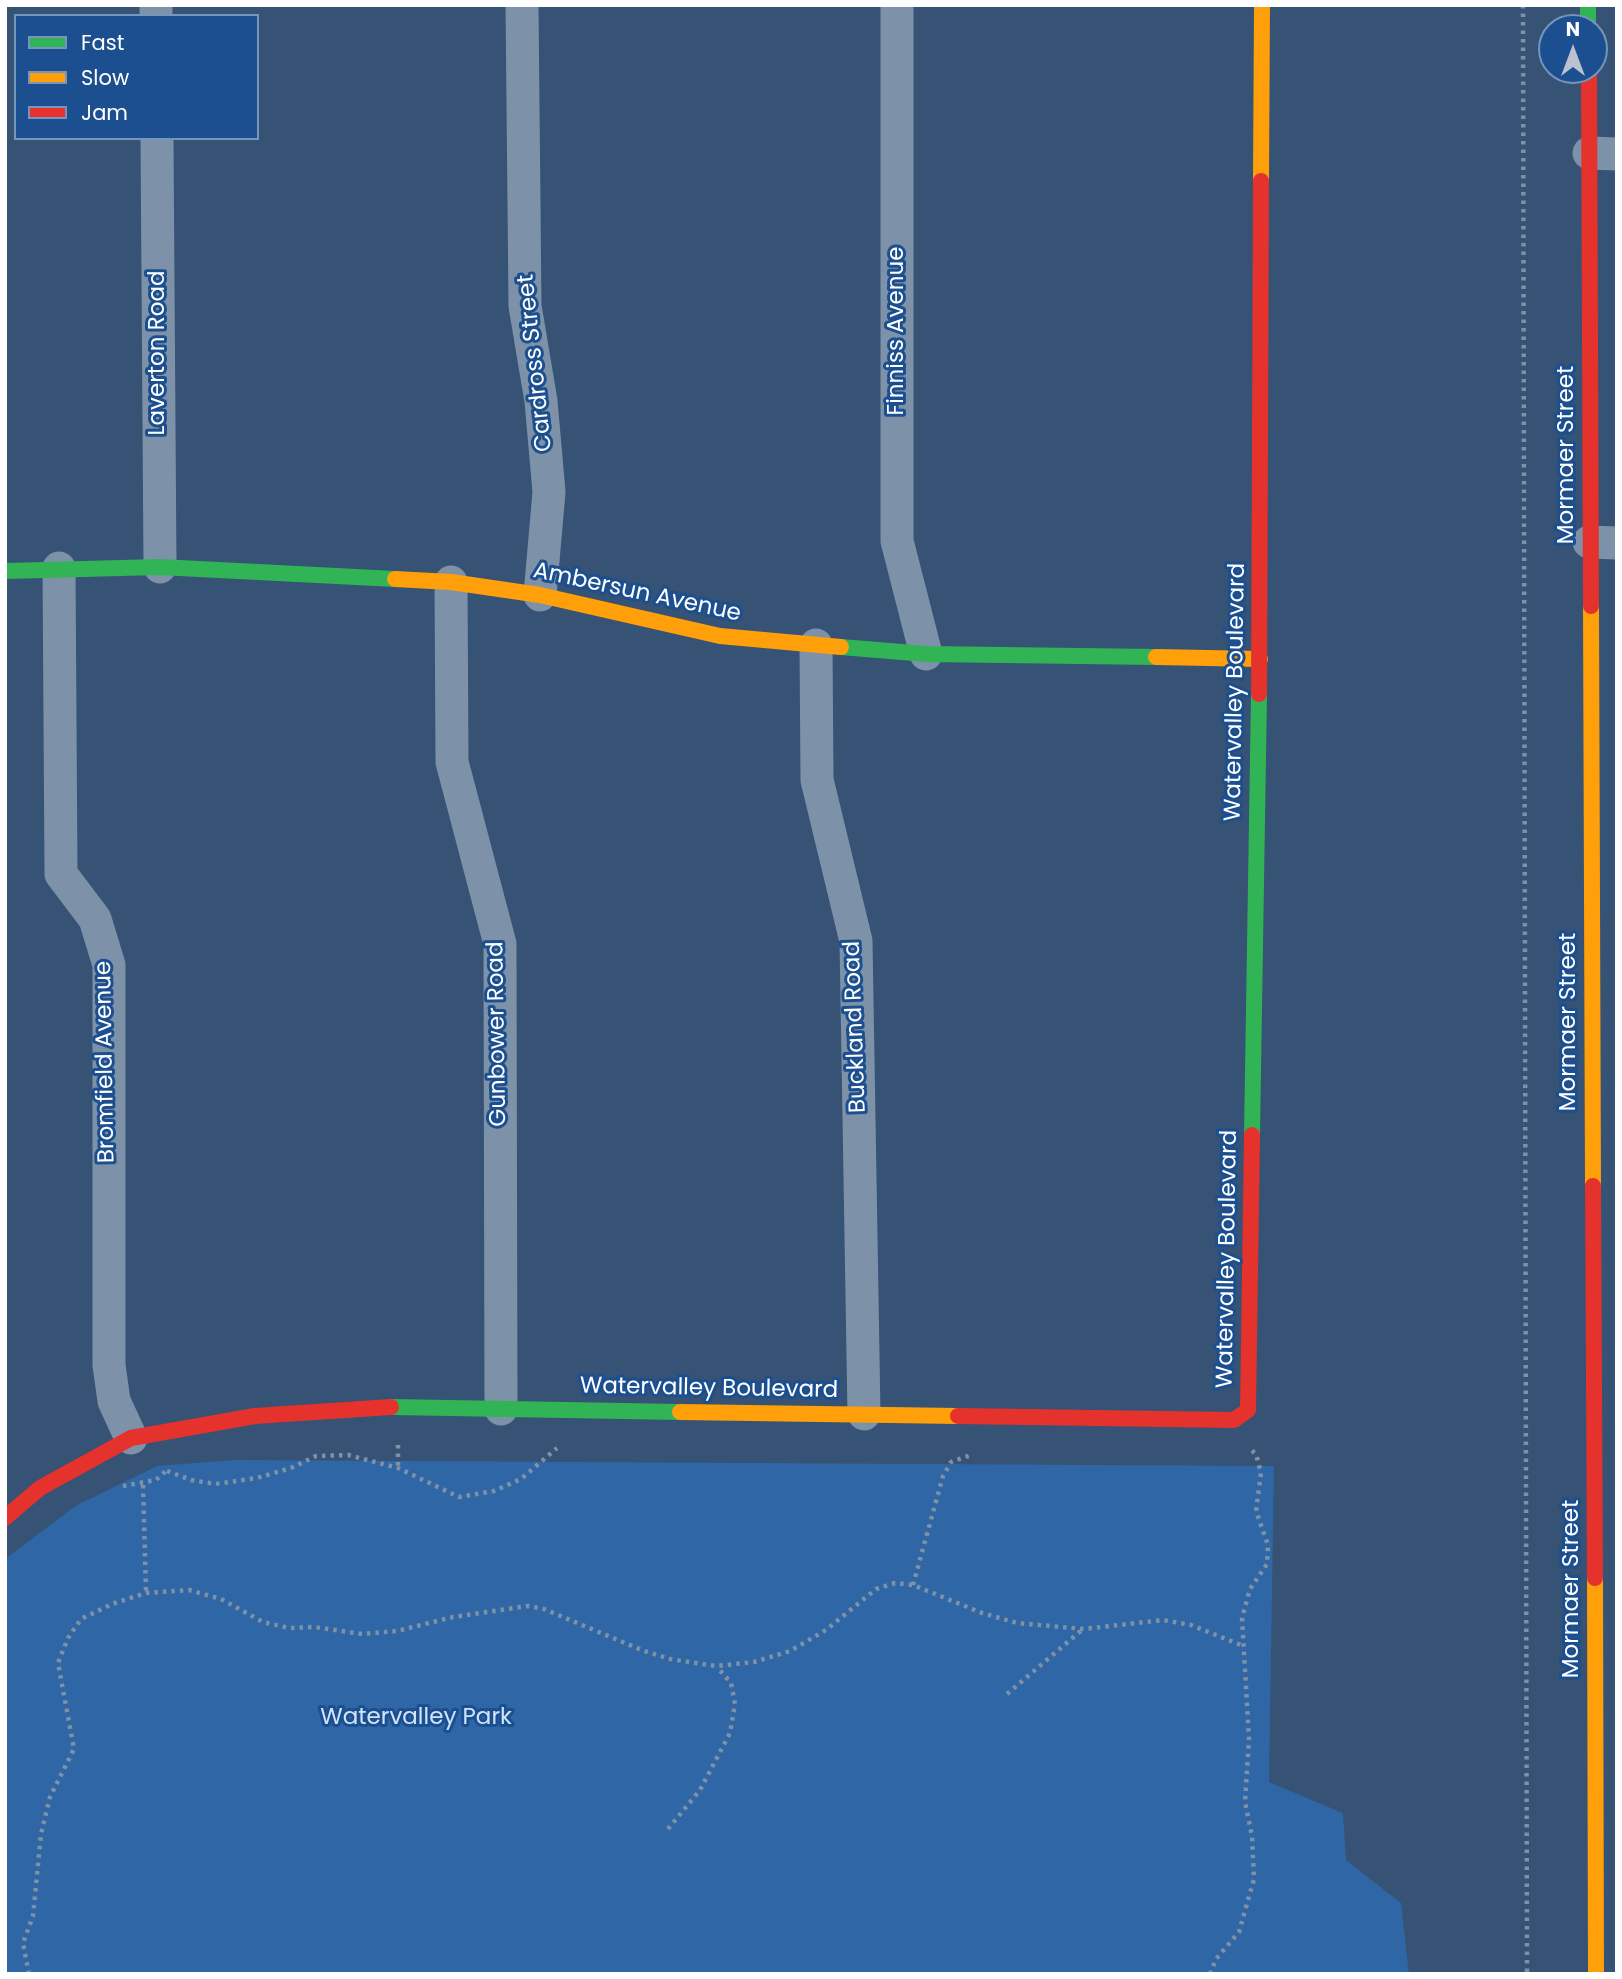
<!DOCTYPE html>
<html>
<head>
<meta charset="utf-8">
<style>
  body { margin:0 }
  #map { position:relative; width:1622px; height:1979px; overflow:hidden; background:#365274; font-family:Poppins,sans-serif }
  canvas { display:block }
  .frame { position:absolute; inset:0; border:7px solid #fff; pointer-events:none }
  .legend { position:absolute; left:14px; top:14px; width:245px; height:126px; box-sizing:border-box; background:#1b4f8f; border:2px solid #7695bc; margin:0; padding:9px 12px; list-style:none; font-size:21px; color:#fff }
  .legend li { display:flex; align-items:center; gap:14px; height:35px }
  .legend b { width:35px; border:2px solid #7695bc }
  .north { position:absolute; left:1538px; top:14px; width:70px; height:70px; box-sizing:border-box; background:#1b4f8f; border:2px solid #7695bc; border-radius:50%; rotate:0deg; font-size:19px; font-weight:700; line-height:28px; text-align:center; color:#fff }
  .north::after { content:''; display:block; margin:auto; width:24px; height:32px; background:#b9c2ce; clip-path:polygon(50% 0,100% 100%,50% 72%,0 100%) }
</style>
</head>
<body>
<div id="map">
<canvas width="1622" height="1979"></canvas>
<div class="frame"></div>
<ul class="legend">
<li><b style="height:9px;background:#30b455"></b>Fast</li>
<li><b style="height:9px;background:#ff9f0a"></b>Slow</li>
<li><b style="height:9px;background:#e5322d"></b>Jam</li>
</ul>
<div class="north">N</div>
</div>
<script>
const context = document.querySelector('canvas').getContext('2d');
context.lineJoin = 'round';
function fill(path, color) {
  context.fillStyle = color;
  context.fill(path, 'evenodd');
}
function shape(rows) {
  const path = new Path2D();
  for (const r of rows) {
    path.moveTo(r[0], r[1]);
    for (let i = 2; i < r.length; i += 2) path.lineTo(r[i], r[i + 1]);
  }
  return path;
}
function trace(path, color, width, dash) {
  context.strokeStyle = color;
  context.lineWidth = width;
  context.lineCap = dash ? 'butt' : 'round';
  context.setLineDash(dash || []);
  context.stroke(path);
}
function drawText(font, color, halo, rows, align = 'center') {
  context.font = font + ' Poppins,sans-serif';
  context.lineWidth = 6;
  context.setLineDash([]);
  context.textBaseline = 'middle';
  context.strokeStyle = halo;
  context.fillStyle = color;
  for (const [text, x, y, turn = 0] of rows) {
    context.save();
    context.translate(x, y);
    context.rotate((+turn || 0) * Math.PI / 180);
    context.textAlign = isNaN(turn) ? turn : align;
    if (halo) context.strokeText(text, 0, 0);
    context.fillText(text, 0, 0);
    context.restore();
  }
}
fill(shape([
  [233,1460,1274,1466,1269,1782,1343,1813,1346,1860,1401,1903,1409,1974,5,1974,5,1559,77,1505,157,1466]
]), '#2f66a5');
trace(shape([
  [1523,5,1527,1974],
  [398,1445,398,1468],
  [167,1471,191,1480,215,1484,257,1478,291,1468,316,1456,348,1455,398,1468,459,1497,494,1491,521,1479,557,1448],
  [143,1485,146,1593],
  [123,1486,156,1480,168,1469],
  [913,1585,943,1476,951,1462,971,1455],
  [1007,1694,1083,1629],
  [668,1829,700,1790,730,1733,735,1704,731,1683,717,1667],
  [29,1974,23,1943,33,1916,41,1834,50,1797,74,1749,58,1663,68,1638,81,1619,112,1604,146,1593,189,1590,221,1599,263,1622,289,1628,314,1627,362,1634,397,1631,453,1617,528,1606,544,1609,644,1651,670,1659,716,1666,754,1662,790,1651,826,1630,876,1589,895,1583,913,1585,982,1613,1017,1623,1084,1629,1163,1620,1191,1625,1241,1645],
  [1210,1974,1216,1959,1239,1932,1254,1879,1252,1836,1245,1802,1249,1739,1242,1618,1250,1589,1267,1564,1268,1545,1256,1511,1261,1473,1256,1454,1251,1450]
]), '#7d92a8', 4.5, [3.5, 5]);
trace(shape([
  [156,5,156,16],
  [522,5,525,306,541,401,549,492,540,595],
  [897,5,897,541,926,654],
  [157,138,160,567],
  [1589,153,1617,154],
  [1589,542,1617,543],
  [59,568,61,874,95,919,109,965,109,1365,114,1401,131,1438],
  [451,582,452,762,500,944,501,1409],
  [816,645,817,780,856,941,864,1414]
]), '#7d92a8', 33);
trace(shape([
  [1588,5,1588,28],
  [5,571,160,567,395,579],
  [841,647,926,654,1156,657],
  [1252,1135,1259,694],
  [391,1407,680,1412]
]), '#30b455', 16);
trace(shape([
  [1261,181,1262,5],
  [395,579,451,582,540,595,720,636,841,647],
  [1591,606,1593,1186],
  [1156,657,1260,659],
  [680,1412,958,1416],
  [1595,1578,1596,1974]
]), '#ff9f0a', 16);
trace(shape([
  [1589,70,1591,606],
  [1259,694,1261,181],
  [1593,1186,1595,1578],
  [958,1416,1234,1420,1248,1410,1252,1135],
  [5,1518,40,1488,131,1438,255,1416,391,1407]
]), '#e5322d', 16);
drawText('23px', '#fff', '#1b4f8f', [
  ["Finniss Avenue",897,331,-90],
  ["Laverton Road",158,353,-90],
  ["Cardross Street",536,363,-96],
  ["Mormaer Street",1567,455,-90],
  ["Ambersun Avenue",637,593,12],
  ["Watervalley Boulevard",1236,692,-89],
  ["Mormaer Street",1569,1022,-90],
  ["Buckland Road",856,1027,-92],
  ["Gunbower Road",498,1034,-91],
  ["Bromfield Avenue",106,1062,-91],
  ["Watervalley Boulevard",1228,1259,-89],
  ["Watervalley Boulevard",709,1389,1],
  ["Mormaer Street",1572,1589,-90]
]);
drawText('23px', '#cfe3fa', '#1b4f8f', [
  ["Watervalley Park",416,1718]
]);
</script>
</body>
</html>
